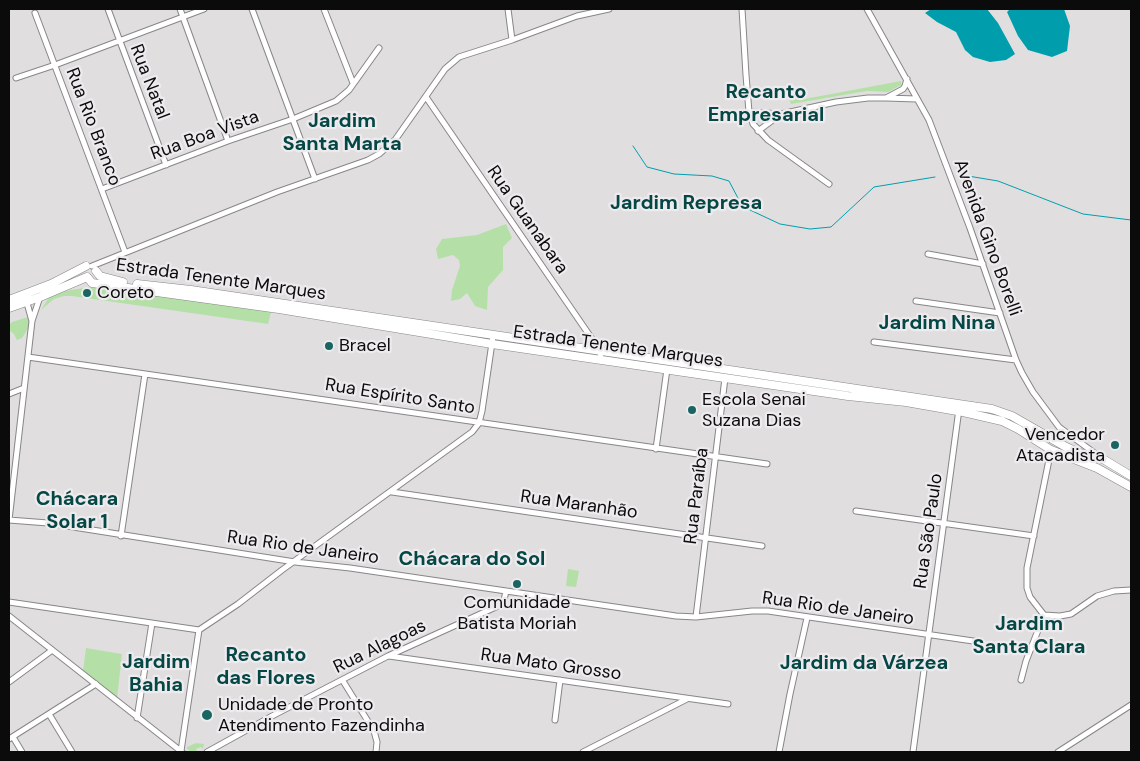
<!DOCTYPE html>
<html>
<head>
<meta charset="utf-8">
<style>
  body { margin:0 }
  #map { position:relative; width:1140px; height:761px; overflow:hidden; background:#e1dee0; font-family:"DM Sans",sans-serif }
  canvas { display:block }
  .frame { position:absolute; inset:0; border:10px solid #0c0b0c; pointer-events:none }
</style>
</head>
<body>
<div id="map">
<canvas width="1140" height="761"></canvas>
<div class="frame"></div>
</div>
<script>
const context = document.querySelector('canvas').getContext('2d');
context.lineJoin = 'round';
function fill(path, color) {
  context.fillStyle = color;
  context.fill(path, 'evenodd');
}
function shape(rows) {
  const path = new Path2D();
  for (const r of rows) {
    path.moveTo(r[0], r[1]);
    for (let i = 2; i < r.length; i += 2) path.lineTo(r[i], r[i + 1]);
  }
  return path;
}
function trace(path, color, width, dash) {
  context.strokeStyle = color;
  context.lineWidth = width;
  context.lineCap = dash ? 'butt' : 'round';
  context.setLineDash(dash || []);
  context.stroke(path);
}
function drawText(font, color, halo, rows, align = 'center') {
  context.font = font + ' "DM Sans",sans-serif';
  context.lineWidth = 4.5;
  context.setLineDash([]);
  context.textBaseline = 'middle';
  context.strokeStyle = halo;
  context.fillStyle = color;
  for (const [text, x, y, turn = 0] of rows) {
    context.save();
    context.translate(x, y);
    context.rotate((+turn || 0) * Math.PI / 180);
    context.textAlign = isNaN(turn) ? turn : align;
    if (halo) context.strokeText(text, 0, 0);
    context.fillText(text, 0, 0);
    context.restore();
  }
}
fill(shape([
  [901,81,901,85,888,92,867,91,791,104,788,96,799,100],
  [506,224,512,238,503,247,503,270,488,287,487,310,475,306,467,293,460,299,451,301,452,290,460,266,459,260,453,255,438,259,436,249,442,239,477,235],
  [90,287,160,295,271,312,268,324,72,296,64,296,54,299,41,310,49,297,65,291],
  [28,317,29,327,22,338,17,340,14,334,9,330,9,325,12,322],
  [568,569,579,571,576,587,566,586],
  [86,648,122,654,117,699,83,671],
  [196,743,204,744,203,749,201,747,196,749,197,752,192,752,187,749,187,747]
]), '#b4e0a7');
fill(shape([
  [931,9,987,9,998,23,1015,54,1006,60,990,62,973,57,965,50,956,32,937,22,925,13],
  [1010,9,1064,9,1070,26,1067,51,1052,57,1028,50,1018,36,1007,12]
]), '#009eac');
trace(shape([
  [633,146,647,167,674,174,712,176,729,181,739,200,750,210,780,224,810,229,831,227,874,187,935,177],
  [962,175,998,181,1083,214,1131,220]
]), '#009eac', 1);
const street = shape([
  [108,9,166,165],
  [180,9,228,141],
  [252,9,315,179],
  [324,9,353,83],
  [508,9,512,40],
  [742,9,746,75,749,112,753,124,768,140,829,184],
  [867,9,929,120,970,228,1016,360,1022,373,1033,392,1059,427,1100,457],
  [35,13,125,252],
  [16,78,55,65,204,9],
  [907,79,905,86,903,89,886,98,917,99],
  [426,97,601,352,600,360],
  [749,112,781,114,758,131],
  [781,114,836,102,868,98,886,98],
  [102,189,228,141,293,119,336,101,349,90,379,48],
  [928,254,983,264],
  [92,266,277,192,368,160,379,154,395,140,445,69,459,57,512,40,577,16,609,9],
  [916,301,1000,313],
  [27,303,32,321],
  [874,342,1016,360],
  [28,357,767,464],
  [9,394,24,388],
  [656,449,667,369],
  [1051,450,1027,568,1027,588,1030,597,1044,615,1060,616,1071,614,1097,596,1114,591,1131,590],
  [392,492,762,546],
  [856,511,1034,536],
  [9,520,48,523,295,562,350,568,676,616,696,617,752,611,768,611,980,642],
  [9,520,32,321,40,297],
  [121,536,145,374],
  [9,602,199,630,238,604,282,570,472,432,479,423,482,411,493,336],
  [9,616,182,752],
  [696,617,725,378],
  [389,656,728,704],
  [1021,680,1026,661,1044,615],
  [343,681,374,731,377,742,376,752],
  [9,682,51,651],
  [49,714,72,752],
  [137,718,152,623],
  [555,720,560,680],
  [13,737,22,752],
  [9,739,96,684],
  [181,751,199,630],
  [207,752,274,715,388,656,498,606,504,600,506,591],
  [583,752,687,699],
  [779,752,790,694,807,618],
  [913,752,959,409],
  [1058,752,1131,705]
]);
const primary = shape([
  [96,271,100,276,123,282],
  [88,278,92,283,279,309,492,344,848,396,906,402,963,412,1002,421,1018,429,1051,450,1097,468,1131,487],
  [137,284,191,290,992,409,1012,416,1066,447,1089,457,1103,459,1131,476],
  [9,300,51,284,86,266],
  [9,308,40,297,87,277]
]);
trace(street, '#888688', 7);
trace(primary, '#888688', 9);
trace(street, '#fff', 5);
trace(primary, '#fff', 8);
for (const [x, y, r, color] of [
  [87,293,5,"#186561"],
  [329,346,5,"#186561"],
  [692,410,5,"#186561"],
  [1115,445,5,"#186561"],
  [517,584,5,"#186561"],
  [207,715,6,"#186561"]
]) {
  const dot = new Path2D();
  dot.arc(x, y, r, 0, 2 * Math.PI);
  context.fillStyle = color;
  context.fill(dot);
  trace(dot, '#eeebee', 2);
}
drawText('18px', '#0c0b0c', '#eeebee', [
  ["Rua Natal",149,82,69],
  ["Rua Rio Branco",93,127,69],
  ["Rua Boa Vista",205,136,-20],
  ["Rua Guanabara",527,220,55],
  ["Avenida Gino Borelli",987,238,70],
  ["Estrada Tenente Marques",221,280,8],
  ["Estrada Tenente Marques",618,347,8],
  ["Rua Espírito Santo",400,397,9],
  ["Rua Paraíba",697,496,-83],
  ["Rua Maranhão",579,505,8],
  ["Rua São Paulo",929,531,-82],
  ["Rua Rio de Janeiro",303,548,8],
  ["Rua Rio de Janeiro",838,609,8],
  ["Rua Alagoas",380,647,-26],
  ["Rua Mato Grosso",551,665,8]
]);
drawText('18px', '#0c0b0c', '#eeebee', [
  ["Coreto",97,293],
  ["Bracel",339,346],
  ["Escola Senai",702,400],
  ["Suzana Dias",702,421],
  ["Vencedor",1105,435,"right"],
  ["Atacadista",1105,456,"right"],
  ["Comunidade",517,603,"center"],
  ["Batista Moriah",517,624,"center"],
  ["Unidade de Pronto",218,705],
  ["Atendimento Fazendinha",218,726]
], 'left');
drawText('bold 20px', '#054744', '#eeebee', [
  ["Recanto",766,93],
  ["Empresarial",766,116],
  ["Jardim",342,122],
  ["Santa Marta",342,145],
  ["Jardim Represa",686,204],
  ["Jardim Nina",937,324],
  ["Chácara",77,500],
  ["Solar 1",77,523],
  ["Chácara do Sol",472,560],
  ["Jardim",1029,625],
  ["Santa Clara",1029,648],
  ["Recanto",266,656],
  ["das Flores",266,679],
  ["Jardim",156,663],
  ["Bahia",156,686],
  ["Jardim da Várzea",864,664]
]);
</script>
</body>
</html>
